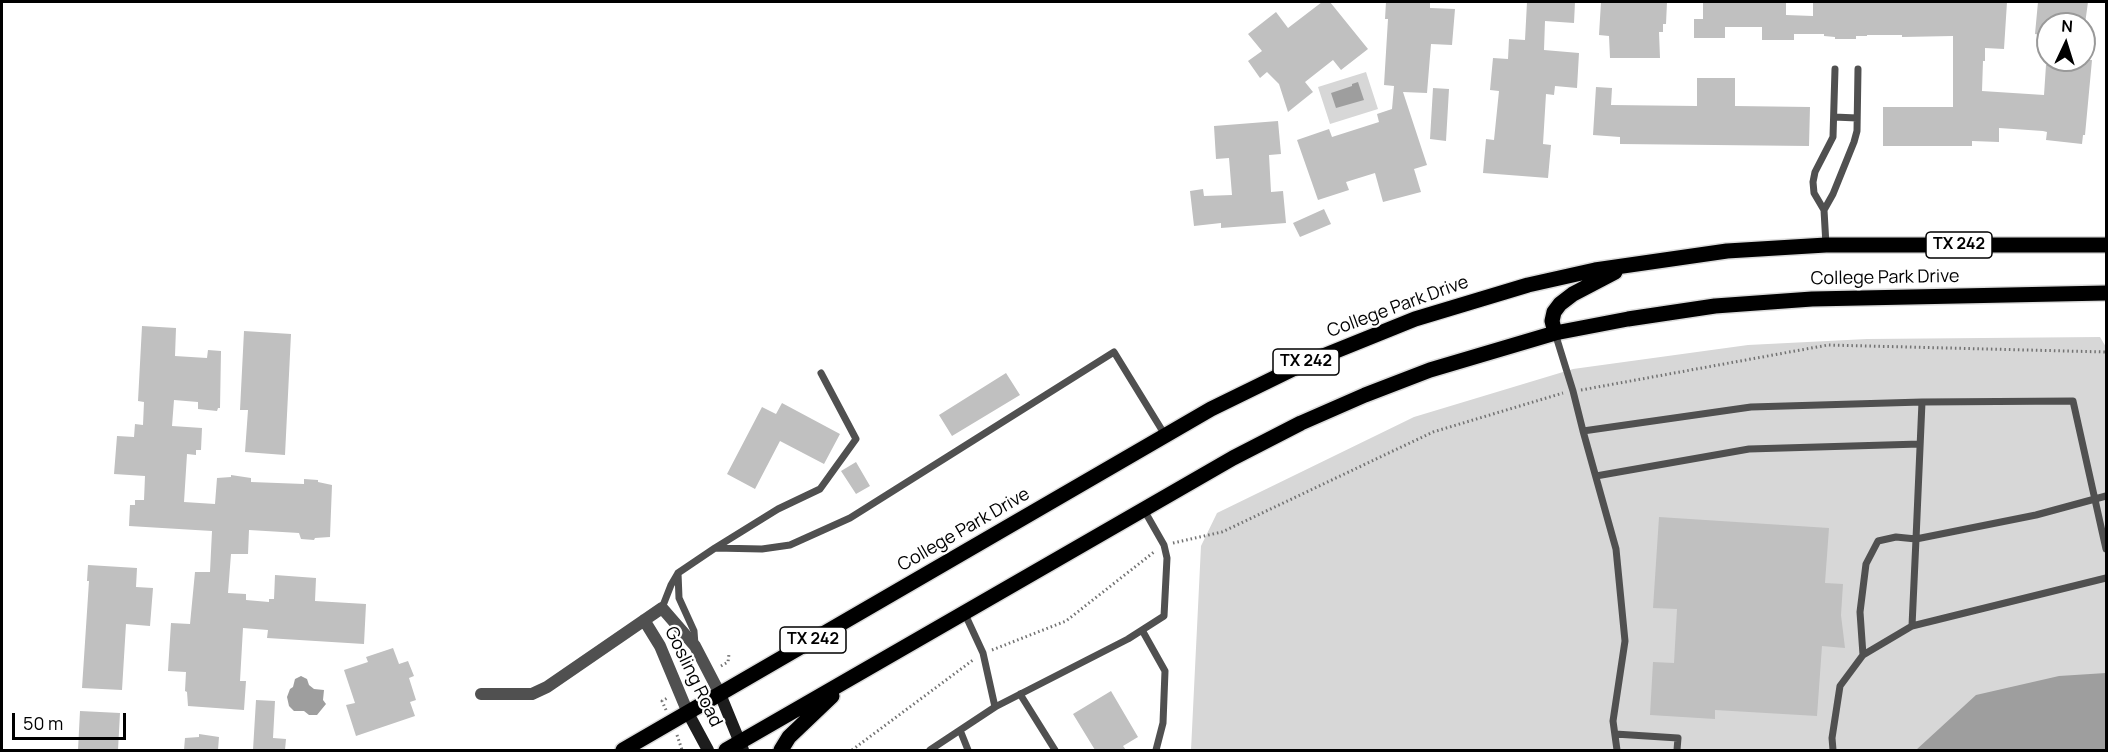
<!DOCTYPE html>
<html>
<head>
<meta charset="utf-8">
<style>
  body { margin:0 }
  #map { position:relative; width:2108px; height:752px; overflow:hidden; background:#fff; font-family:Manrope,sans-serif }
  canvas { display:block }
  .frame { position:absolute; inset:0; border:3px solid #000; pointer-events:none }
  .north { position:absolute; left:2036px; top:12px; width:60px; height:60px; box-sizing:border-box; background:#fff; border:2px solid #999; border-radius:50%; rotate:4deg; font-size:16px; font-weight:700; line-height:24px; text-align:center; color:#000 }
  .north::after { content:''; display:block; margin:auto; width:21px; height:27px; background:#000; clip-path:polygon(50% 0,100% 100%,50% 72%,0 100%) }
  .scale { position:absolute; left:12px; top:713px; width:114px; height:27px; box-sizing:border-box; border:3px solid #000; border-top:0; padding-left:8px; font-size:18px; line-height:21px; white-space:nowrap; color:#000; -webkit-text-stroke:4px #fff; paint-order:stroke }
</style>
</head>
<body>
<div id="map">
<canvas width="2108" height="752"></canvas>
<div class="frame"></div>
<div class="north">N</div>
<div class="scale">50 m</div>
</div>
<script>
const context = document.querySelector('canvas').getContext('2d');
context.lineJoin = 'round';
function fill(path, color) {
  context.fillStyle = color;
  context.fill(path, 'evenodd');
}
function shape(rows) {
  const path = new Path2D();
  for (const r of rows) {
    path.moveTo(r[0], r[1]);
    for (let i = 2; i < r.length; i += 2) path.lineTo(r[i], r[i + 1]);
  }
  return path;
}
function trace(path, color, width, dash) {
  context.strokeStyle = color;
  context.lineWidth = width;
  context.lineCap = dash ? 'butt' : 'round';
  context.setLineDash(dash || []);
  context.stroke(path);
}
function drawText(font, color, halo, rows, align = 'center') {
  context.font = font + ' Manrope,sans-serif';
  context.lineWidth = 4.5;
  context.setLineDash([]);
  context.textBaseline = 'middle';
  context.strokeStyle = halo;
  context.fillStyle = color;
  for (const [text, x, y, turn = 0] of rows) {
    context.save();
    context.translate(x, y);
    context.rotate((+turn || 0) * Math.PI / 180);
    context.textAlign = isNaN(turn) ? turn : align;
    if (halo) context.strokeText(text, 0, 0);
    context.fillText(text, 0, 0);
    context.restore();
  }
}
fill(shape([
  [1366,72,1378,109,1330,124,1318,87],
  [2100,337,2106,347,2106,750,1191,750,1201,546,1217,513,1414,417,1573,369,1748,345,1867,339]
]), '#d7d7d7');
fill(shape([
  [1358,82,1364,100,1336,108,1331,93,1352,86,1352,84],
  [2106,673,2106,750,1916,750,1976,695,2059,676],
  [301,676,307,679,309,685,314,689,324,690,323,700,326,704,317,715,309,715,304,711,294,711,289,706,287,697,290,689,293,687,295,679]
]), '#9e9e9e');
fill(shape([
  [1322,2,1330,2,1368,49,1341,70,1333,60,1305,82,1313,92,1288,112,1279,84,1267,72,1260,78,1248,61,1262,51,1248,34,1276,12,1288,28],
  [1386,2,1430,2,1430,8,1455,9,1452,45,1431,44,1427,93,1403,92,1427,165,1414,169,1421,192,1383,202,1375,173,1346,182,1349,190,1318,200,1297,140,1329,129,1332,137,1379,122,1377,114,1392,109,1394,86,1384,85,1388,19,1385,19],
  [1527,2,1575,2,1574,23,1545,21,1544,50,1579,53,1577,88,1555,86,1554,95,1546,94,1543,144,1551,145,1548,178,1483,173,1486,139,1494,140,1499,91,1490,90,1493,58,1508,59,1509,39,1525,40],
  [1601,2,1667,2,1666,24,1663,24,1663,32,1659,32,1660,58,1610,58,1609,36,1599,35],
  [1703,2,1786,2,1786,15,1813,16,1813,2,2007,2,2004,49,1985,48,1985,61,1983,61,1982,91,2044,95,2046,65,2051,65,2052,60,2092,60,2085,135,2083,135,2082,144,2046,140,2047,132,2043,131,1999,128,1999,142,1972,141,1972,146,1883,146,1883,107,1953,107,1953,36,1902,37,1902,35,1867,35,1867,36,1856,36,1856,39,1835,39,1835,37,1824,36,1824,34,1794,34,1794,40,1762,40,1762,27,1725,27,1725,38,1694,38,1694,19,1703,19],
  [2038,2,2088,2,2085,24,2048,24,2048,36,2035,34],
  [1697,78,1735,78,1735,106,1810,107,1809,146,1620,144,1620,137,1593,135,1596,87,1612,88,1611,105,1697,106],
  [1433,88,1449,89,1446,141,1430,139],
  [1278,121,1281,154,1269,155,1271,192,1283,191,1286,223,1221,228,1221,223,1194,226,1190,191,1203,189,1204,196,1232,195,1229,158,1216,159,1214,126],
  [1324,209,1331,224,1300,237,1293,223],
  [142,326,176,328,175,356,207,358,208,350,221,351,220,408,218,408,217,411,198,409,198,402,174,400,172,426,202,428,201,450,196,450,196,455,187,454,184,502,215,504,217,478,231,477,231,475,251,478,251,482,304,484,304,479,318,480,318,482,332,485,330,537,315,538,314,540,301,539,299,533,249,530,248,554,231,554,228,593,246,594,246,600,269,602,269,599,274,599,275,575,316,578,315,601,366,604,364,644,267,638,268,630,243,628,240,681,246,681,244,710,188,706,187,692,185,691,186,672,168,671,171,623,190,624,195,572,210,572,212,531,129,526,130,505,135,505,135,500,144,500,145,476,114,474,117,436,134,437,135,424,143,425,144,402,138,401],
  [244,331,291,334,285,455,245,452,248,410,240,410],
  [1006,373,1020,395,952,436,939,415],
  [782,403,840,434,824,464,780,441,755,489,727,474,762,407,776,414],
  [856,462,870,486,856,494,841,471],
  [1659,517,1829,528,1825,583,1843,584,1841,615,1845,648,1822,646,1817,716,1715,710,1715,719,1650,715,1653,662,1674,663,1677,609,1653,608],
  [88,565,137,568,136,587,153,588,150,626,126,624,122,690,82,688,89,581,87,581],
  [393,648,399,664,408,661,414,676,409,678,416,700,410,702,415,716,356,736,346,705,355,703,344,670,368,662,366,657],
  [1111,691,1138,737,1123,746,1126,750,1095,750,1073,714],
  [256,700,275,701,273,738,286,739,285,750,253,750],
  [80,711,120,713,118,750,78,750],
  [199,734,219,737,218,750,184,750,185,738,199,737]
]), '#c0c0c0');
const primary = shape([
  [1555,333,1552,321,1554,312,1560,304,1573,294,1615,272],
  [623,750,1211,409,1301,365,1415,319,1528,285,1595,270,1727,251,1826,245,2106,245],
  [726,750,1233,458,1301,423,1365,395,1430,370,1555,333,1628,319,1715,306,1812,299,2106,293],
  [781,750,789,737,832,696]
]);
trace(primary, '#dbdbdb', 18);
trace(shape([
  [1581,390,1828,345,2106,352],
  [1173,543,1222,532,1433,432,1563,393],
  [992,650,1066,621,1154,552],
  [721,666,728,662,729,654],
  [666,710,662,701,669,697],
  [677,735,682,750],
  [852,750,973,660]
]), '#727272', 3, [1.5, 3]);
trace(shape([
  [1834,117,1857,118],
  [1824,210,1833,194,1854,142,1857,131,1858,69],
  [1826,245,1824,210,1814,193,1813,182,1815,172,1833,137,1835,69],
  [1555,333,1573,391,1583,431,1751,407,1922,402,1916,539,2036,515,2106,496],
  [1922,402,2073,401,2106,549],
  [1583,431,1616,549,1625,641,1613,721,1617,750],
  [1596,476,1749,449,1920,444],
  [715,548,778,509,820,489,856,439,821,373],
  [678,573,679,598,694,631,695,645],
  [662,608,671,585,678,573,715,548,762,549,790,545,850,518,1114,352,1165,435],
  [964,612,983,653,995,707],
  [1912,626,2106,578],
  [1142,630,1165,671,1163,723,1156,750],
  [1020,694,1055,750],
  [960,730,968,750],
  [1615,734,1678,738,1677,750],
  [930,750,995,707,1128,639,1164,616,1167,558,1164,545,1144,510],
  [1833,750,1832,738,1840,686,1863,655,1912,626,1916,539,1896,537,1878,541,1866,564,1860,612,1863,655]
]), '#505050', 7);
trace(shape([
  [644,620,660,646,688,713],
  [481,694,532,694,547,687,662,608,695,646,720,694]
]), '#505050', 12);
trace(shape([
  [720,694,743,750],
  [688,713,708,750]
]), '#1d1d1d', 12);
trace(primary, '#000', 15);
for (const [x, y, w] of [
  [1959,245,66],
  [1306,362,66],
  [813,640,66]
]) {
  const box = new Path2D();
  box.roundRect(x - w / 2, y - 13, w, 26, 4.5);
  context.fillStyle = '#fff';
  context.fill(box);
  trace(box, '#000', 1.5);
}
drawText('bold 16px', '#000', null, [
  ["TX 242",1959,245],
  ["TX 242",1306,362],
  ["TX 242",813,640]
]);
drawText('18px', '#000', '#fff', [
  ["College Park Drive",1885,278,-1],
  ["College Park Drive",1398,307,-20],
  ["College Park Drive",964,530,-30],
  ["Gosling Road",693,677,64]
]);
</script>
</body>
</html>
